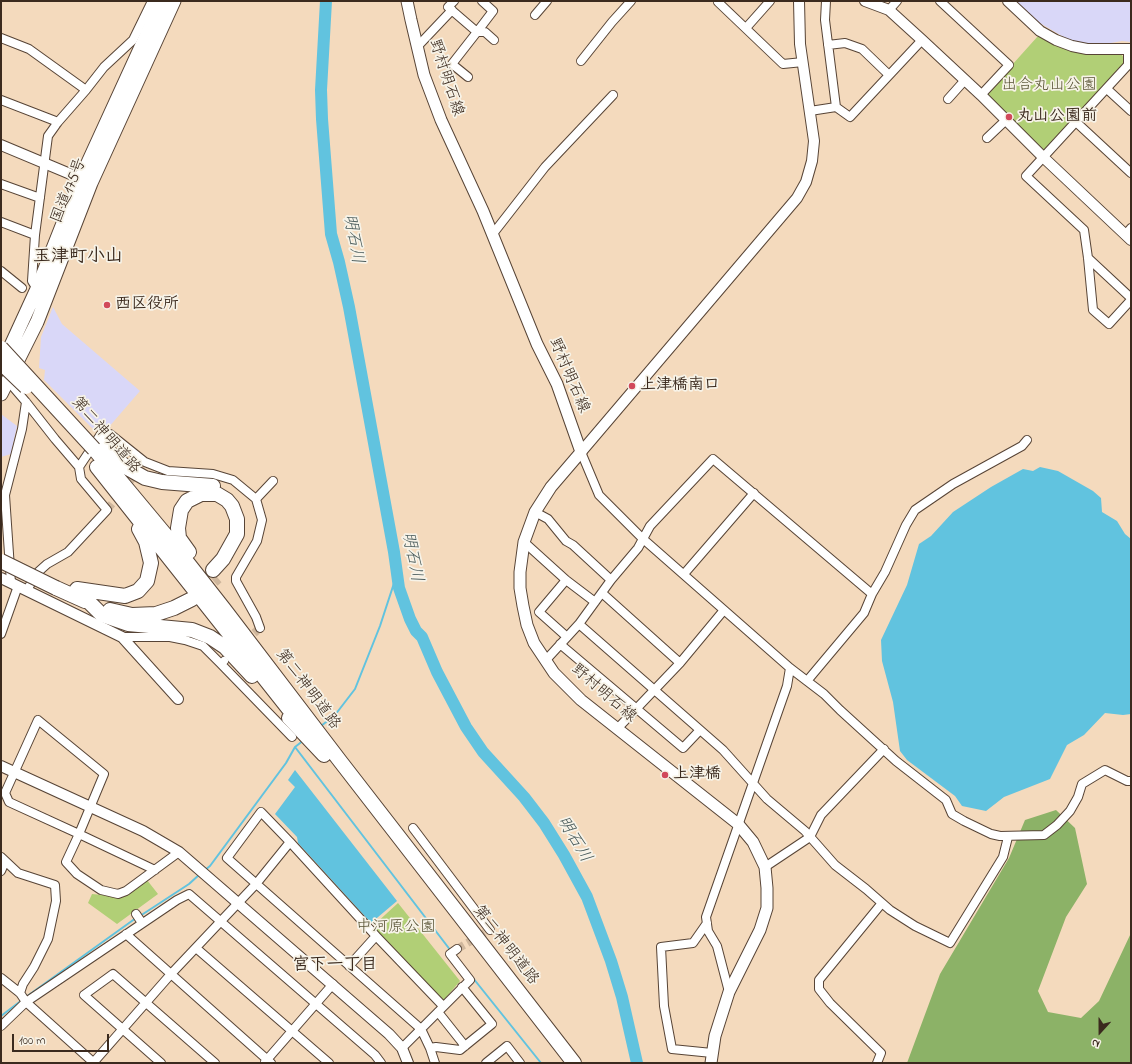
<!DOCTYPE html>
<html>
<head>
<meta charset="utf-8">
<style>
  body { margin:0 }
  #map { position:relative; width:1132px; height:1064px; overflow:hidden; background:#f4dabd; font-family:"Indie Flower",sans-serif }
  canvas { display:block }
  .frame { position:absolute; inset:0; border:2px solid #3b2a1e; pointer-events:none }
  .north { position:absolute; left:1080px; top:1012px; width:40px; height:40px; -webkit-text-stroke:3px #f7f3e8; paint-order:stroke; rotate:201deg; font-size:11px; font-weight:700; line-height:16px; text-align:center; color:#3b2a1e }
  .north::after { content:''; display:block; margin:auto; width:14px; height:18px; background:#3b2a1e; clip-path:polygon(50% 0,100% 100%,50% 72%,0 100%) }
  .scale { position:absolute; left:12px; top:1034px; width:97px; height:18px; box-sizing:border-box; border:2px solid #3b2a1e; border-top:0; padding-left:5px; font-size:12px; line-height:14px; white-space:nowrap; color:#3b2a1e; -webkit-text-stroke:3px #f7f3e8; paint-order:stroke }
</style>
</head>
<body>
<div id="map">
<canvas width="1132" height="1064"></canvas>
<div class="frame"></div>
<div class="north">N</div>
<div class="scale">100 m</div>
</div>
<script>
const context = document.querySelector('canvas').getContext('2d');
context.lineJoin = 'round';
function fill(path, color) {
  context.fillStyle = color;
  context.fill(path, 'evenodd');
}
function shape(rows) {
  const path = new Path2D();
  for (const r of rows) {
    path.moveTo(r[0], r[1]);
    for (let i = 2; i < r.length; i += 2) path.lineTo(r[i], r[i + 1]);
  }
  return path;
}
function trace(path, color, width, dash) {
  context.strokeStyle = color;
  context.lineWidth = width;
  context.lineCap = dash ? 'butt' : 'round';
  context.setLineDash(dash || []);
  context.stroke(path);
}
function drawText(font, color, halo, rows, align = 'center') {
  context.font = font + ' "Indie Flower","Klee One",sans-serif';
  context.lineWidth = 3.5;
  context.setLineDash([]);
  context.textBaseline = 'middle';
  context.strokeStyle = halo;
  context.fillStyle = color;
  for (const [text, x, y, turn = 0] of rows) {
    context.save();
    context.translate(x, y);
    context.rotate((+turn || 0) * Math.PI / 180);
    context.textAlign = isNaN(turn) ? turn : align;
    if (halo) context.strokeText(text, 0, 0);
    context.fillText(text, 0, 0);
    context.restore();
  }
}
fill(shape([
  [1015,1,1131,1,1131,42,1122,41,1094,46,1067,39,1038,22],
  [53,307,62,324,140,391,108,428,100,427,94,430,44,380,45,370,39,368,41,337],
  [1,414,17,426,11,454,1,457]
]), '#d9d7f8');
fill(shape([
  [1038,36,1054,44,1081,53,1093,54,1121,54,1124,58,1125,64,1045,152,986,94],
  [147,880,158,894,117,924,88,903,92,894,123,897],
  [398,903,460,981,444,1000,440,1000,374,930,374,925]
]), '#b1cf76');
fill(shape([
  [1056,810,1075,828,1087,884,1066,917,1038,991,1048,1012,1081,1018,1099,1001,1131,933,1131,1063,907,1063,940,974,1009,858,1025,820]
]), '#8cb267');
fill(shape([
  [1040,467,1058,471,1093,491,1101,498,1102,512,1117,521,1125,534,1131,539,1131,714,1123,715,1105,713,1084,735,1067,745,1050,779,1004,797,986,811,962,806,955,796,907,760,900,751,893,702,882,661,881,640,907,585,919,544,931,536,953,512,991,487,1023,469,1033,471],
  [295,770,397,901,371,923,298,843,297,837,275,814,295,787,288,780]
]), '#61c3df');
trace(shape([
  [321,726,335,715,355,689,380,626,397,574],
  [295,747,451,951],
  [205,870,210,866,286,763,295,747,304,740],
  [140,916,189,884,200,874],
  [473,978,541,1063],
  [26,997,136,918],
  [1,1016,22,1000]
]), '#61c3df', 2);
trace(shape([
  [326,1,321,90,322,119,331,234,339,262,349,307,394,552,399,588,410,619,416,631,422,637,437,672,466,727,483,752,524,797,544,823,564,855,587,897,611,961,622,997,637,1063]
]), '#61c3df', 12);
trace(shape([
  [107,510,145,462],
  [245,641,260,628],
  [457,949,490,930]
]), '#cfb79d', 8, [8, 4]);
trace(shape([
  [197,594,217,577]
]), '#cfb79d', 14, [14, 7]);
const minor = shape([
  [454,1,448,7,477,32,493,11,482,1],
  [719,1,718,2,783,64,803,62],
  [826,1,825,20,836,107],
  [940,1,1009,65,981,95],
  [889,10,897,1],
  [535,15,547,1],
  [746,28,770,1],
  [1,38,29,49,86,90],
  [828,45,845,43,862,49,889,75],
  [417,47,452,10],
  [1128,49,1128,65,1026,176,1084,230,1088,258,1093,310,1109,324,1131,300],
  [581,61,612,22,631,1],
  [468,77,452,64,477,32,485,32,494,40],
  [1107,89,1131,111],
  [948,99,965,80],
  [1,100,58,122],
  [810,111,836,107,850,117,922,40],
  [1076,122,1131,173],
  [987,138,1006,120],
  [1,184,40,198],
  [1,222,35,235,48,136,58,122,86,90,104,67,133,40,152,1],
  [35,235,32,281,37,289],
  [492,235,545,167,613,95],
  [1125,235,1131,228],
  [1088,258,1131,298],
  [1,271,22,288],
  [8,381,26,402,55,439,79,467,101,434,110,434,145,462,168,471,213,474,233,480,256,499],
  [581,452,599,495,642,538,790,668,824,694,840,710,896,761,946,800,952,814,964,821,991,834,1000,836,1044,835,1057,825,1070,811,1078,797,1082,784,1105,770,1127,781,1131,781],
  [535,512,548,519,566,541,573,545,611,580],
  [524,542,566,580,595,602],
  [684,574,754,493],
  [566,580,539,612,567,637],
  [11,583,5,495,22,429,26,402],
  [27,590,37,573,47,564,68,552,107,510,81,479,79,467],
  [602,593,680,663],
  [579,624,723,750,767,799,805,831,835,865,866,889,890,910,915,926,950,943,1003,857,1008,837],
  [260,628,256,617,236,581,236,577,257,541,262,520,256,499,273,481],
  [1,634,18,586],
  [122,637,170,637,185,640,203,646,221,664,224,661],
  [560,644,683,748,700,730],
  [545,661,579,624,611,580,638,548,650,526,713,459,872,594,885,572,906,525,915,510,953,484,1022,446,1027,440],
  [221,664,292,737],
  [807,681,864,613,872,594],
  [617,729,680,663,724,610],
  [413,828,490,930],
  [290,842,261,812,227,858,421,1029,430,1048,435,1063],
  [1,857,18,873,55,885,56,901,48,939,34,967,23,984,20,993],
  [765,867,810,837,821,815,884,749],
  [155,870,79,834,9,802,5,793,38,720,104,774,79,834,66,862,77,874,101,890,118,894,126,891,179,852],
  [1,871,5,862],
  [136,914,142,923],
  [707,923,693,943,661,947,664,1006,672,1049,712,1053],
  [126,934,271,1063],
  [376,936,443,1006],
  [196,948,329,1063],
  [1,978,20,993,26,1002,94,1063],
  [729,992,717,946,708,931,706,917,787,686,790,668],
  [438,1012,465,1046],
  [1,1026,26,1002,177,900,189,894,375,1055,381,1063],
  [402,1048,470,980,450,954,457,949],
  [430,1048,436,1047,460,1050,492,1024,462,987],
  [265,1062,333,984],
  [93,1063,171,974,256,884,290,842,376,936,349,966],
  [161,1063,84,995,113,974,215,1063],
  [486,1063,507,1046,520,1063],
  [877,1063,881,1053,830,1003,819,989,819,980,882,903]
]);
const tertiary = shape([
  [865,1,889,10,922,40,981,95,1043,157,1131,240],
  [1008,1,1040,31,1056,40,1072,46,1087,49,1131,49],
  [1,145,87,181],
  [581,452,797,198,806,182,812,161,814,141,800,44,799,1],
  [1,578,122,637,178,699],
  [1,766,143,831,179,852,389,1034,402,1048,408,1063]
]);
const secondary = shape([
  [407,1,411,20,424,75,441,120,483,211,537,344,557,384,581,452,551,487,535,512,524,542,520,572,520,588,523,606,527,625,534,643,554,673,581,700,738,824,753,842,765,867,767,888,767,908,760,930,729,992,715,1036,711,1063]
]);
const trunk = shape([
  [3,363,37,289,81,178,162,1],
  [1,394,37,322,91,183,174,1]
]);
const motorway = shape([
  [101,443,115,458,129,469,145,478,162,482,213,486],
  [94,449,169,539,224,609,340,761,574,1063],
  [97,467,299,722],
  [189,552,179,538,178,528,181,510,187,501,201,494,217,494,227,500,232,506,237,519,237,534,223,559,213,570],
  [56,588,85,601],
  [77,589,125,596,138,591,147,581,151,563,146,542,139,529],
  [90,603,102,615,128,624,192,630,210,637,225,647,252,676],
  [110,610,132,615,156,614,174,608,192,599],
  [289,718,324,755]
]);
trace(minor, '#574436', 10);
trace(tertiary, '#574436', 12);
trace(secondary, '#574436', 13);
trace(trunk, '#574436', 15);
trace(motorway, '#574436', 16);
trace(minor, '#fff', 8);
trace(tertiary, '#fff', 10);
trace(secondary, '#fff', 11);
trace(trunk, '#fff', 13);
trace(motorway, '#fff', 14);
const motorwayBridge = shape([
  [1,348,94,449],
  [1,363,26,387],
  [1,561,56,588]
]);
trace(motorwayBridge, '#574436', 16, []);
trace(motorwayBridge, '#fff', 14);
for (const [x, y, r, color] of [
  [1009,117,4,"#d1495b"],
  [107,305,4,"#d1495b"],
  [632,386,4,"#d1495b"],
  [665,775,4,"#d1495b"]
]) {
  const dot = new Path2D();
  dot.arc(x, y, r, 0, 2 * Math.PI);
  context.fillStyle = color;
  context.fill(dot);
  trace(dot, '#f7f3e8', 1.5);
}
drawText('16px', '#3b2a1e', '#f7f3e8', [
  ["野村明石線",445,78,72],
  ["国道175号",70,191,-68],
  ["野村明石線",568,376,67],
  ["第二神明道路",105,436,49],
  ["第二神明道路",307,690,53],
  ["野村明石線",603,694,41],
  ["第二神明道路",505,946,52]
]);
drawText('16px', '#585334', '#f7f3e8', [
  ["出合丸山公園",1049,86],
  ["中河原公園",396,928]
]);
drawText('bold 16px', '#3b2a1e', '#f7f3e8', [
  ["丸山公園前",1017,117],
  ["西区役所",115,305],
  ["上津橋南口",640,386],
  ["上津橋",673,775]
], 'left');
drawText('italic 17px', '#465858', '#f7f3e8', [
  ["明石川",352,239,80],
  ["明石川",411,557,79],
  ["明石川",573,840,59]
]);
drawText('bold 17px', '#3b2a1e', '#f7f3e8', [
  ["宮下一丁目",335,966]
]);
drawText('bold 18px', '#3b2a1e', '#f7f3e8', [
  ["玉津町小山",78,258]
]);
</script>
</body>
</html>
